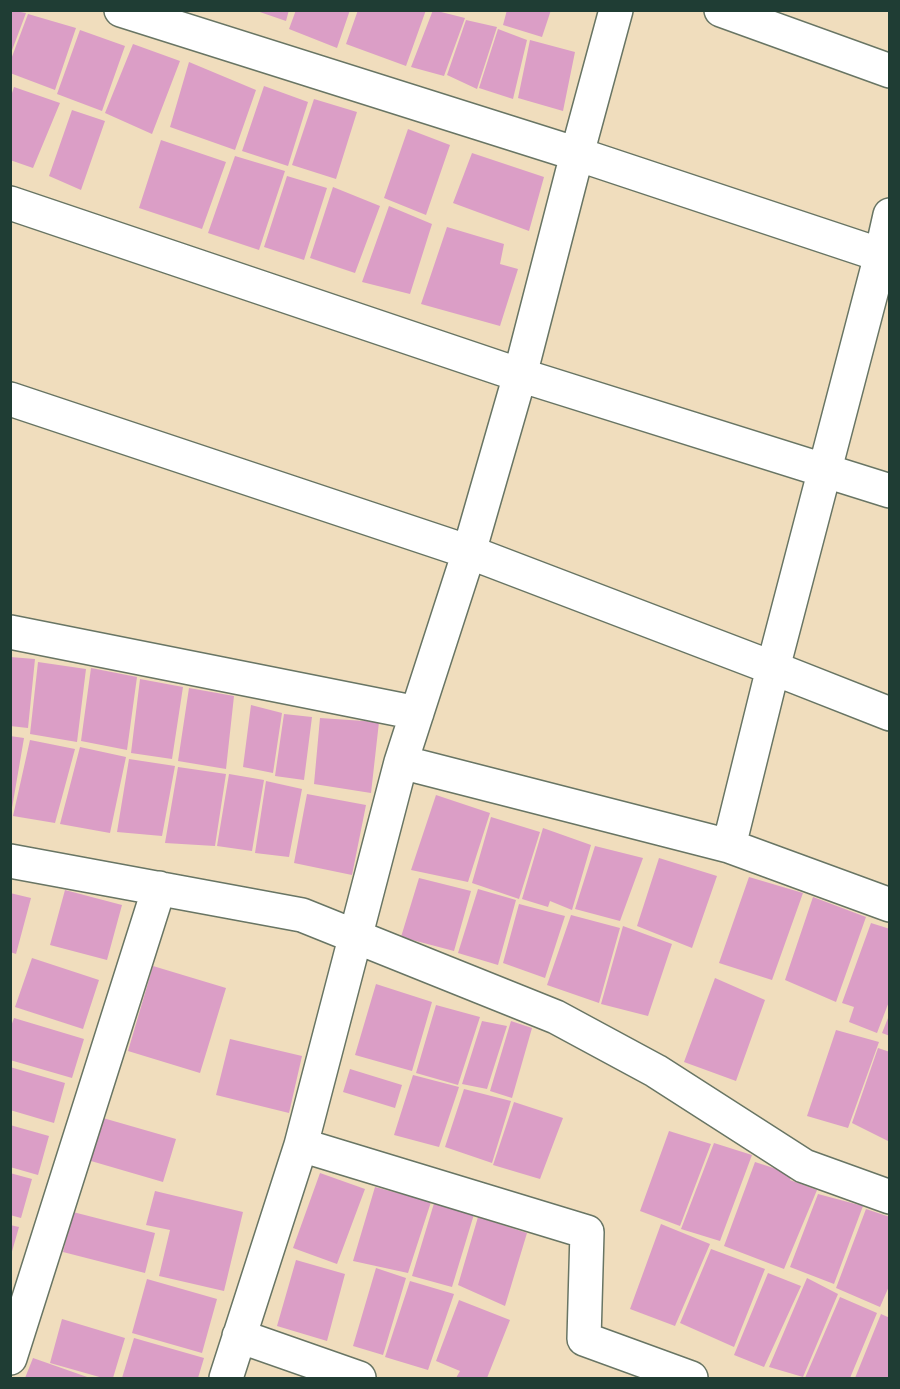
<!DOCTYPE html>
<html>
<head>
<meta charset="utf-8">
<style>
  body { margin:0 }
  #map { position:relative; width:900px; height:1389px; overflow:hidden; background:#f0ddbd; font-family:"Indie Flower",sans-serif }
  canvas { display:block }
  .frame { position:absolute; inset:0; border:12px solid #1f3d34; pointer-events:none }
</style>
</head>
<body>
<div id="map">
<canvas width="900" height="1389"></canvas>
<div class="frame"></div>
</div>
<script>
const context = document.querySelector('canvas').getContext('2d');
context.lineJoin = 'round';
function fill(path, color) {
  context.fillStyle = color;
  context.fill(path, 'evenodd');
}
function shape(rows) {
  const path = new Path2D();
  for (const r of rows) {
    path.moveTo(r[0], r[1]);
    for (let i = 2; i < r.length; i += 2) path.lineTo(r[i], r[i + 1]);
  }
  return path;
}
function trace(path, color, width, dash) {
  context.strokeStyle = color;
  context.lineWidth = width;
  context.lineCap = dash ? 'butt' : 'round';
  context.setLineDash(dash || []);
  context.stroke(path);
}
fill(shape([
  [10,10,26,13,11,53,10,53],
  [254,10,289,10,286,21],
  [296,10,350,10,337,48,289,29],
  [358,10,426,10,406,66,346,44],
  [433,10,465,18,444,76,411,67],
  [507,10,551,10,542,37,503,25],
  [28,14,76,28,55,90,10,73,10,62],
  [466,20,497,27,477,89,447,75],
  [498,29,527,40,513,99,479,88],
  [80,30,125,46,102,111,57,94],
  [530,40,575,52,563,111,518,98],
  [133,44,180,61,152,134,105,113],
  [189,62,256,90,235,150,170,127],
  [264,86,308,102,288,166,242,151],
  [14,87,60,103,33,168,10,160,10,99],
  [314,99,357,112,336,179,292,165],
  [72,110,105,121,81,190,49,176],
  [408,129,450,145,426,215,384,198],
  [161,140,226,162,202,229,139,208],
  [472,153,544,177,529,231,453,203],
  [235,156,285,171,259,250,208,233],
  [287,176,327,188,304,260,264,247],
  [333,187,380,206,355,273,310,258],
  [389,206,432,224,410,294,362,282],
  [447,227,504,244,500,264,518,269,500,326,421,304],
  [10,657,35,659,28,728,10,726],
  [38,662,86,669,77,742,30,734],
  [91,668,137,677,127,750,81,741],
  [140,679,183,687,172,759,131,753],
  [189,688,234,696,226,769,178,761],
  [251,705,282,713,273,773,243,767],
  [284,714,312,717,304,780,275,776],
  [320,718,379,722,371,793,314,784],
  [10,736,24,738,12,808,10,807],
  [30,740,75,749,55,823,13,816],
  [80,747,126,757,110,833,60,824],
  [129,759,175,766,162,836,117,832],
  [178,767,226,774,215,846,165,843],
  [229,774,264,780,252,851,217,846],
  [266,781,302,789,289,857,255,853],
  [307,794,366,805,352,875,294,863],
  [436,795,490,813,468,882,411,870],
  [491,817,540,832,519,899,472,883],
  [543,828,591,845,572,910,550,901,548,907,522,899],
  [595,846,643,858,620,921,575,909],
  [659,858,717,876,692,948,637,926],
  [749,877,803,893,772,980,719,963],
  [419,878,471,891,454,951,401,937],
  [478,889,516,900,498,965,458,953],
  [65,890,122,905,107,960,50,945],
  [10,893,31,898,16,954,10,952],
  [813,897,866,917,836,1002,785,980],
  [519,904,565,916,545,978,503,963],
  [571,915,620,928,599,1003,547,985],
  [871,923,890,929,890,999,877,1033,849,1022,854,1007,842,1003],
  [623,926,672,944,648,1016,601,1004],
  [32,958,99,980,83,1029,15,1007],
  [153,966,226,988,200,1073,128,1051],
  [715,978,765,1000,736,1081,684,1062],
  [376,984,432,1002,412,1071,355,1055],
  [436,1005,480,1017,458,1085,416,1073],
  [890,1013,890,1036,882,1033],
  [14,1018,84,1039,72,1078,10,1060,10,1029],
  [482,1021,507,1026,487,1089,462,1084],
  [511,1021,532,1028,512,1098,490,1091],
  [836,1030,879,1042,848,1128,807,1116],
  [230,1039,302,1056,289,1113,216,1095],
  [878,1048,890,1052,890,1142,852,1123],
  [10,1067,65,1083,54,1123,10,1110],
  [350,1069,402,1085,395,1108,343,1092],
  [413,1075,459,1087,439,1147,394,1135],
  [464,1089,511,1101,492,1163,445,1147],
  [514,1102,563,1118,540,1179,493,1165],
  [103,1118,176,1139,163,1182,91,1161],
  [10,1125,49,1136,38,1175,10,1167],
  [669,1131,711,1144,680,1226,640,1211],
  [714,1143,752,1155,720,1241,681,1229],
  [755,1162,792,1174,790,1180,817,1190,784,1269,724,1246],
  [10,1173,32,1179,21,1218,10,1215],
  [320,1173,365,1189,337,1264,293,1248],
  [375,1187,431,1202,408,1273,353,1261],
  [155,1191,243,1212,224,1291,159,1276,170,1230,146,1225],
  [818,1194,863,1206,834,1284,790,1267],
  [435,1200,475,1211,452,1287,412,1276],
  [866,1209,890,1217,890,1284,880,1307,836,1288],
  [73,1212,155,1233,145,1273,63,1252],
  [478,1217,527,1233,505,1306,458,1285],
  [661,1224,710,1244,675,1326,630,1309],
  [10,1225,19,1227,11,1255,10,1255],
  [711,1249,765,1269,734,1347,680,1323],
  [296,1260,345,1274,327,1341,277,1326],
  [376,1268,406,1278,383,1355,353,1346],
  [768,1273,801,1286,764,1367,734,1355],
  [807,1278,838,1294,803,1377,769,1367],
  [147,1279,217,1299,202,1353,132,1333],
  [410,1281,454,1294,428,1370,385,1357],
  [840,1297,877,1313,850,1378,805,1378],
  [459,1300,510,1320,487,1378,456,1378,460,1371,436,1361],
  [881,1314,890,1318,890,1378,855,1378],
  [62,1319,125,1338,113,1378,103,1378,50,1363],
  [134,1338,204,1358,198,1378,122,1378],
  [33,1358,90,1378,25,1378]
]), '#db9ec6');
const street = shape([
  [121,10,577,154,616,10],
  [721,10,890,71],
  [10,203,520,375,890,491],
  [890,258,577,154,520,375,469,552,401,762,729,846,890,905],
  [10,399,469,552,773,668,890,714],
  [10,632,417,713],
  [729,846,773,668,881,255,890,215],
  [10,861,302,915,556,1017,656,1071,804,1166,890,1197],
  [301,1145,401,762],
  [239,1336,359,1378],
  [10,1358,159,888],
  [226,1378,301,1145,587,1232,584,1339,691,1378]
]);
trace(street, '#687564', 36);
trace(street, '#fff', 33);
</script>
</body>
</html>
